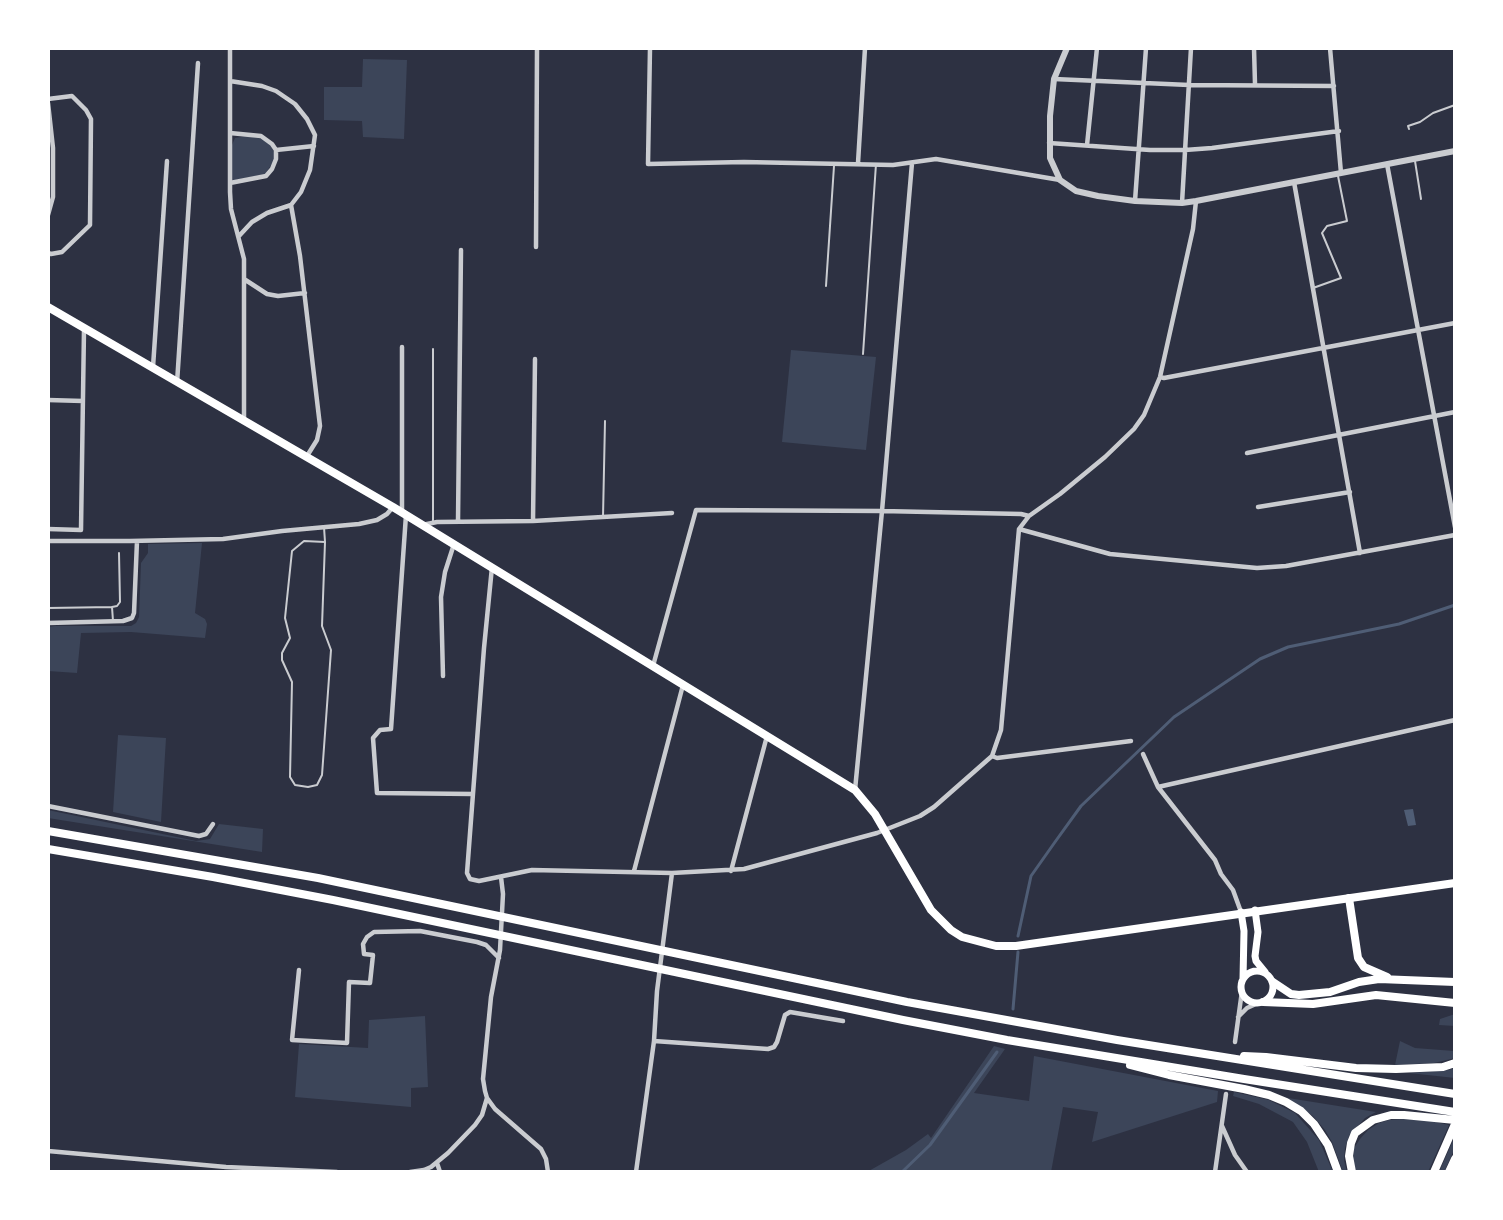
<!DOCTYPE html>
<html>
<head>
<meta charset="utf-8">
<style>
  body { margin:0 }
  #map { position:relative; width:1503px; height:1220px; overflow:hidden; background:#2d3142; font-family:"Playfair Display",serif }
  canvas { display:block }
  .frame { position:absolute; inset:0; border:50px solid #fff; pointer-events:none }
</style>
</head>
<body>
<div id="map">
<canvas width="1503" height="1220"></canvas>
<div class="frame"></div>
</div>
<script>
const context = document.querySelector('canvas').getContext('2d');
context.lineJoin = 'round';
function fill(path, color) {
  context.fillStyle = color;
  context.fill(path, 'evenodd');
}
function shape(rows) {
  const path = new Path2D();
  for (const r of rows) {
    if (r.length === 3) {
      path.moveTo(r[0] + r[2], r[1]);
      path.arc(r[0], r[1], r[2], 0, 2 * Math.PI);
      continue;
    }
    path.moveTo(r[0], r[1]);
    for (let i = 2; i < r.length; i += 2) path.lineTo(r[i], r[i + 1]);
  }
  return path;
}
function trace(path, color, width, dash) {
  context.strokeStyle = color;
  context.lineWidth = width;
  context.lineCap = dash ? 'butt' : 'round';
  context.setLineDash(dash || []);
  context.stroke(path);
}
fill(shape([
  [363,59,407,60,404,139,363,137,362,121,324,120,324,87,362,87],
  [247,136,260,138,270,144,274,152,274,161,265,174,231,181,232,145,235,138],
  [791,350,876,357,866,450,782,442],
  [202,543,195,613,205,619,207,624,205,638,131,632,81,633,77,673,48,671,48,627,55,626,131,626,136,623,139,617,141,563,148,553,148,544],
  [118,735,166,738,161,822,113,812],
  [48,810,196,841,210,839,219,824,263,829,262,852,48,818],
  [1455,1014,1455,1026,1439,1025,1440,1019],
  [425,1016,428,1087,411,1088,411,1107,295,1097,299,1044,368,1048,369,1020],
  [1400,1041,1415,1048,1454,1051,1455,1049,1455,1058,1434,1063,1395,1065],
  [994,1046,1005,1049,974,1093,1029,1101,1034,1056,1218,1091,1217,1102,1092,1142,1098,1112,1063,1107,1051,1172,867,1172,906,1150,928,1134,931,1138],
  [1455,1068,1455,1078,1409,1073,1449,1070],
  [1234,1092,1269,1100,1295,1113,1319,1140,1333,1172,1319,1172,1307,1142,1293,1122,1259,1104,1233,1096],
  [1288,1098,1376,1112,1365,1118,1349,1136,1345,1148,1344,1160,1347,1172,1343,1172,1332,1142,1325,1130,1313,1116],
  [1403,1119,1427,1120,1449,1125,1428,1172,1356,1172,1353,1159,1354,1148,1360,1139,1368,1130,1379,1123,1389,1120],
  [1455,1136,1455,1147,1451,1157,1444,1172,1439,1172]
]), '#3c4559');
fill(shape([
  [1413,809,1416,825,1408,826,1404,810]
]), '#4f5d75');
trace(shape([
  [1018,936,1031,876,1055,842,1081,806,1174,717,1260,659,1288,647,1399,624,1455,605],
  [1013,1009,1018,952],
  [902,1172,930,1145,997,1052]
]), '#4f5d75', 3);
trace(shape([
  [1409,129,1408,126,1420,122,1433,113,1455,105],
  [1415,161,1421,199],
  [826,286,834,166],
  [1313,288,1341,278,1322,233,1327,226,1347,221,1338,176],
  [863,354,876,164],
  [603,517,605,421],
  [433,523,433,349],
  [324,527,325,542,322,626,331,650,322,775,317,785,308,787,295,785,290,777,292,682,282,660,282,653,290,638,285,618,292,551,304,541,325,542],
  [48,608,112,607],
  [113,621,112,607,117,606,120,602,119,553]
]), '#caccd0', 2);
trace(shape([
  [230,48,230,192,231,209,244,259,244,420],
  [650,48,648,164,744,162,893,165,936,159,1060,180],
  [1254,48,1255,84],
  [1330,48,1341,173],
  [1054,79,1189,85,1334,86],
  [230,81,262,86,276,91,295,104,307,119,315,135,310,170,301,192,291,205,300,256,320,426,317,440,307,456],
  [48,99,72,96,86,110,91,119,90,225,62,252,51,254,48,253],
  [48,103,53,148,53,197,48,215],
  [230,133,261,136,272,144,276,150],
  [1049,143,1150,150,1185,150,1212,148,1339,131],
  [1087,145,1097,48],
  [858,163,865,48],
  [1387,164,1455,527],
  [1294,182,1360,553],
  [230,183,266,176,272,169,276,159,276,150,314,146],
  [1135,201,1146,48],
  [1182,203,1191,48],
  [239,236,252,222,267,213,291,205],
  [536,247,537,48],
  [244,279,267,294,278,296,305,293],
  [402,347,402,512],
  [153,367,167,161],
  [1160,377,1164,378,1455,323],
  [177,383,198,63],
  [48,400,83,401],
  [1247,453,1455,412],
  [1258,507,1350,492],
  [406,515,391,729,380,730,373,738,377,793,473,794],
  [458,521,461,250],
  [533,521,535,359],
  [422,525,437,522,533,521,672,513],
  [48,529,81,530,84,329],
  [1019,529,1110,554,1257,568,1286,566,1455,535],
  [48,541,130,541,223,539,282,531,359,524,377,520,387,514,393,507],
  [492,567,484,648,467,873,470,879,479,881,532,870,672,873,744,869,877,833,920,816,934,807,992,756,1001,730,1019,529,1029,516,1060,494,1105,457,1134,429,1144,415,1160,377,1193,229,1196,201],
  [48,623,123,621,132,618,134,613,137,541],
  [653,666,696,510,882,511,1021,514,1029,516],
  [443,676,441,597,445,572,454,544],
  [1143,754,1158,787,1215,860,1221,874,1233,890,1241,912],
  [992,756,997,758,1131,741],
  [1158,787,1455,720],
  [855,790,882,511,912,163],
  [48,806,199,836,206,834,213,824],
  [634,871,683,685],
  [731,871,767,736],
  [501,877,503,894,500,950,491,997,483,1079,485,1091,487,1098,495,1109,541,1149,546,1159,548,1172],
  [299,970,292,1040,347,1043,349,982,370,983,373,955,364,954,363,944,367,937,374,932,420,931,477,942,486,945,499,958],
  [1238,1017,1247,1008,1258,1003],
  [654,1041,768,1049,774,1047,777,1042,785,1015,790,1012,843,1021],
  [1235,1042,1242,991],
  [1222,1126,1235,1155,1247,1172],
  [48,1151,226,1167,337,1172],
  [437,1163,440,1172],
  [410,1172,424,1170,431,1167,448,1153,475,1125,482,1115,487,1098],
  [636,1172,654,1041,657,991,672,873],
  [1215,1172,1226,1094]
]), '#caccd0', 4.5);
trace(shape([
  [1067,48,1054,79,1050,116,1050,158,1060,180,1076,191,1098,196,1135,201,1182,203,1196,201,1455,151]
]), '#caccd0', 6);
trace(shape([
  [1255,910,1258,932,1255,956,1256,961,1265,972],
  [1241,912,1244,931,1243,979],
  [1257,987,16]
]), '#fff', 7);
trace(shape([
  [48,307,393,507,855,790,875,814,931,910,951,930,962,937,996,946,1016,946,1455,883]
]), '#fff', 8);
trace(shape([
  [48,831,318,878,907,1002,1117,1040,1455,1094],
  [48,849,213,877,333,900,903,1020,1007,1040,1244,1079,1455,1112],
  [1349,898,1358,958,1364,967,1387,977],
  [1273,982,1291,994,1299,995,1330,992,1359,982,1379,979,1455,982],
  [1263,1002,1313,1004,1376,995,1455,1003],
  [1244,1056,1266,1057,1356,1068,1396,1069,1443,1067,1455,1063],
  [1130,1065,1169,1075,1244,1089,1269,1095,1286,1102,1301,1111,1314,1124,1328,1145,1338,1172],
  [1352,1172,1349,1156,1351,1143,1355,1133,1373,1120,1391,1115,1404,1115,1455,1120],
  [1434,1172,1455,1124],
  [1449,1172,1455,1159]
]), '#fff', 8);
</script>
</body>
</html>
